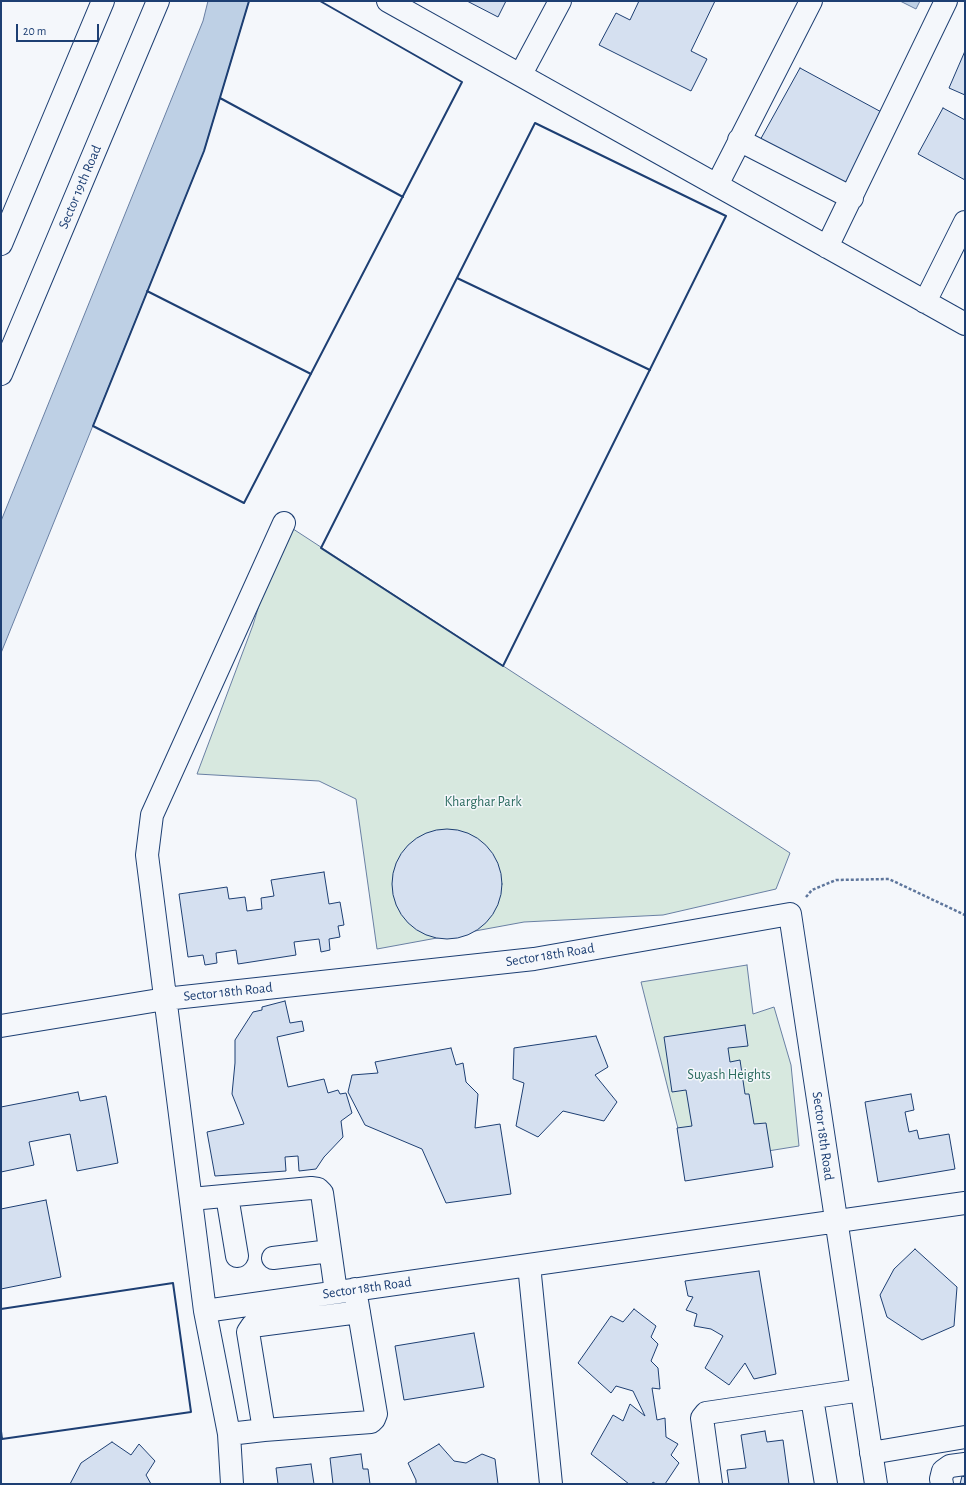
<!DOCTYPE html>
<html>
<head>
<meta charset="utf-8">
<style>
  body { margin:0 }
  #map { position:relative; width:966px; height:1485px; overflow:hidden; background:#f4f7fb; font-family:"Alegreya Sans",sans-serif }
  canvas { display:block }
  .frame { position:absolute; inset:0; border:2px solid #1d3f73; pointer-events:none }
  .scale { position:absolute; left:16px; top:24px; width:83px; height:18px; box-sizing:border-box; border:2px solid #1d3f73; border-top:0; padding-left:5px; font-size:12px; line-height:14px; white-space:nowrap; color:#1d3f73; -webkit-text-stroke:3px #f4f7fb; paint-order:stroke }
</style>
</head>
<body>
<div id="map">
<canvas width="966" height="1485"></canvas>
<div class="frame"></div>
<div class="scale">20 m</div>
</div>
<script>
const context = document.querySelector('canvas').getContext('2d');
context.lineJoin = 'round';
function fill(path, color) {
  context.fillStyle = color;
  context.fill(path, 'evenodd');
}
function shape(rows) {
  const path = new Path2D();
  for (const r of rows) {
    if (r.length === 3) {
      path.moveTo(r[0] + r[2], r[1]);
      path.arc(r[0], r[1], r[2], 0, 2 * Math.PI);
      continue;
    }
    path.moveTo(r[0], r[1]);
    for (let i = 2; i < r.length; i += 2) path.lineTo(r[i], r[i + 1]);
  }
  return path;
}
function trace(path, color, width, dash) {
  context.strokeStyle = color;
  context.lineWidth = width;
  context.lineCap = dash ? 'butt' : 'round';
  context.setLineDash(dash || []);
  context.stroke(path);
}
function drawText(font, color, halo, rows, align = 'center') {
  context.font = font + ' "Alegreya Sans",sans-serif';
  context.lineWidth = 3;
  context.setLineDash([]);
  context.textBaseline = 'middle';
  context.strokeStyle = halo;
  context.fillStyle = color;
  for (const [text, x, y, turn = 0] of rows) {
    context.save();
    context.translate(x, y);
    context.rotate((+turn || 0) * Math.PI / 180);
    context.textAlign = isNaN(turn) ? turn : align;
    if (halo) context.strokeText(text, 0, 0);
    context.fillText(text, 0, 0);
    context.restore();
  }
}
const green = shape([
  [284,523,790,853,776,889,663,915,524,922,377,949,356,799,319,781,197,774,253,625,284,523],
  [747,965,753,1014,774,1007,791,1065,799,1146,687,1164,641,982,747,965]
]);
fill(green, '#d7e8df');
trace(green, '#687fa3', 1);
const water = shape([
  [208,1,249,1,204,151,1,653,1,521,203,21,208,1],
  [900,1,920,1,916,9,900,1]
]);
fill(water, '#bed0e5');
trace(water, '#687fa3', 1);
const building = shape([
  [467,1,506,1,498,17,467,1],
  [639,1,715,1,691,51,707,59,691,91,599,45,616,13,630,20,639,1],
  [965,51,965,95,949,88,965,51],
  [800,68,885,114,844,189,759,142,800,68],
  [943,108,965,120,965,180,918,154,943,108],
  [447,884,55],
  [324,872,329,904,340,902,344,925,338,926,340,937,329,939,330,950,321,952,319,939,294,942,296,955,238,964,236,950,216,953,217,963,205,965,203,955,188,957,179,894,227,887,229,899,245,897,247,911,262,909,261,898,274,896,271,880,324,872],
  [285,1001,290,1023,302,1021,304,1031,277,1037,288,1087,324,1079,328,1093,338,1090,340,1094,346,1093,352,1113,341,1121,343,1137,324,1157,316,1169,299,1171,298,1156,285,1157,286,1171,215,1176,207,1132,244,1124,232,1094,235,1063,235,1040,253,1012,262,1010,262,1007,285,1001],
  [745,1025,748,1046,728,1048,730,1062,740,1060,745,1094,749,1094,754,1124,766,1123,773,1167,685,1181,677,1128,692,1126,686,1090,672,1092,664,1037,745,1025],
  [596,1036,608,1067,595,1075,617,1102,604,1121,563,1111,538,1137,516,1126,524,1083,513,1079,514,1048,596,1036],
  [451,1048,456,1065,463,1063,466,1082,478,1094,475,1128,500,1124,511,1194,446,1203,422,1149,365,1125,348,1092,352,1075,378,1073,375,1062,451,1048],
  [78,1092,80,1101,106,1096,118,1163,77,1171,70,1134,29,1142,34,1165,1,1172,1,1107,78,1092],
  [911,1094,914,1110,905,1112,909,1132,917,1130,919,1139,949,1134,955,1169,878,1182,865,1102,911,1094],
  [46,1200,61,1277,1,1289,1,1209,46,1200],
  [915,1249,957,1287,954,1326,922,1340,887,1317,880,1295,894,1269,915,1249],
  [759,1271,776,1374,754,1379,745,1363,729,1385,705,1368,723,1336,711,1329,694,1326,697,1314,686,1310,693,1297,688,1296,685,1281,759,1271],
  [634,1309,656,1326,651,1337,658,1344,651,1361,658,1368,660,1389,652,1388,657,1420,665,1418,666,1437,678,1444,671,1455,679,1463,665,1484,656,1484,653,1482,652,1484,629,1484,591,1454,613,1415,623,1421,630,1404,645,1416,633,1391,616,1386,611,1393,578,1363,611,1316,623,1322,634,1309],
  [474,1333,484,1387,404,1400,395,1346,474,1333],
  [765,1431,767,1442,783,1440,789,1484,729,1484,727,1470,746,1468,741,1435,765,1431],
  [112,1442,131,1455,139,1444,155,1461,146,1475,151,1484,70,1484,81,1463,112,1442],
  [439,1444,454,1461,466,1463,482,1454,495,1459,498,1484,416,1484,416,1480,408,1463,439,1444],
  [361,1454,363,1469,368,1469,370,1484,333,1484,330,1458,361,1454],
  [311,1464,314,1484,278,1484,276,1468,311,1464],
  [962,1476,965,1477,965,1484,960,1484,962,1476]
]);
fill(building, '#d5e0f0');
trace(building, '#1d3f73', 1);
const minor = shape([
  [388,1,965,324],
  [521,74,560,1],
  [739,140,852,198],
  [717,185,811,1],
  [827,247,946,1],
  [925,302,965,222],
  [1,1026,165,999,534,959,790,914,876,1484],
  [227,1196,237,1256],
  [191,1199,311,1188,318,1189,322,1193,336,1292],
  [273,1258,330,1251],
  [529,1265,551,1484],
  [205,1311,965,1203],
  [812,1398,826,1484],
  [264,1430,248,1332,252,1326,359,1312],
  [229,1434,264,1430,371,1422,374,1419,376,1414,355,1289],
  [871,1453,965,1437],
  [232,1484,229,1434,205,1311,147,855,152,815,284,523],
  [711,1484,702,1418,706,1413,862,1390],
  [942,1484,941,1479,943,1471,950,1466,965,1464]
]);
const major = shape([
  [1,244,103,1],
  [1,374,158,1]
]);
trace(minor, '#1d3f73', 24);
trace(major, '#1d3f73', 24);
trace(shape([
  [806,897,812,890,836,880,889,879,965,915]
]), '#5e769c', 2.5, [3, 2]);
trace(minor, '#f4f7fb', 22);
trace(major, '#f4f7fb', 22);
trace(shape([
  [249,1,204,151,93,426,244,503,462,82,320,1],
  [220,98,403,197],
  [535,123,726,216,503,666,321,548,535,123],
  [457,278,650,370],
  [147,291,311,374],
  [1,1309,173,1283,191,1412,2,1439,1,1431]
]), '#1d3f73', 2);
drawText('14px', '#1d3f73', '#f4f7fb', [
  ["Sector 19th Road",80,187,-67],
  ["Sector 18th Road",550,955,-9],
  ["Sector 18th Road",228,992,-6],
  ["Sector 18th Road",823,1136,82],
  ["Sector 18th Road",367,1288,-8]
]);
drawText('14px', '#2c6c60', '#f4f7fb', [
  ["Kharghar Park",483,802],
  ["Suyash Heights",729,1075]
]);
</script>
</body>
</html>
